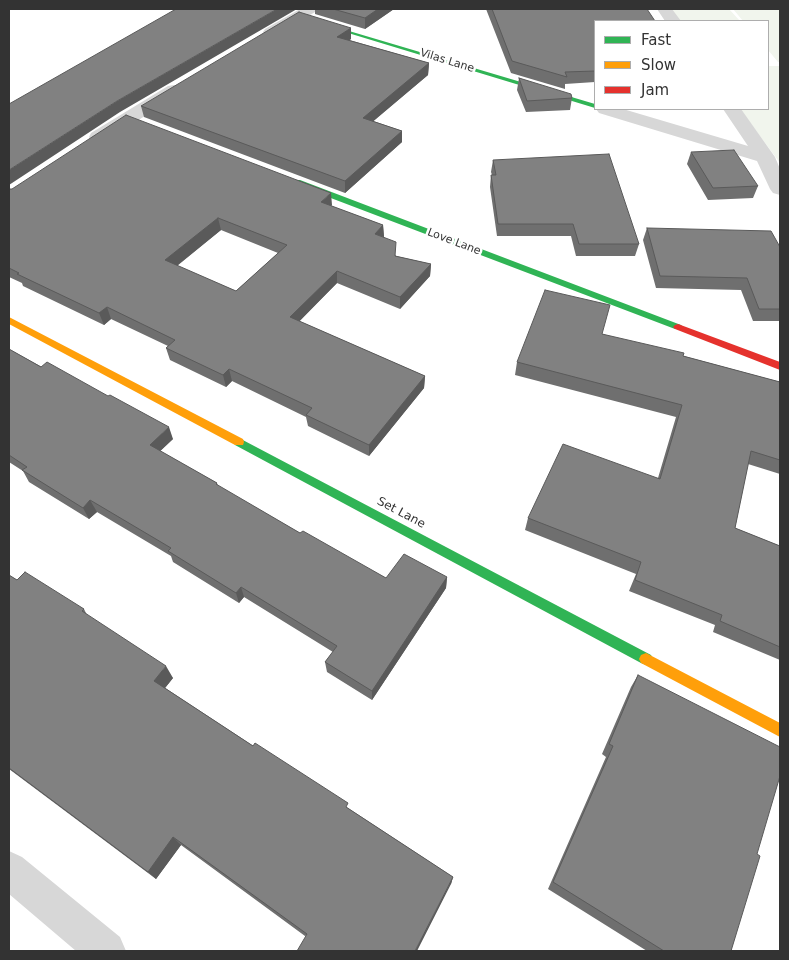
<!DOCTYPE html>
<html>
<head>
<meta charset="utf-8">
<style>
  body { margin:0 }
  #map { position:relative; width:789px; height:960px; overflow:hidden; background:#fff; font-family:"DejaVu Sans",sans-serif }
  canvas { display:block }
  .frame { position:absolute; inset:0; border:10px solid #333; pointer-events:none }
  .legend { position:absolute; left:594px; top:20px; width:175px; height:90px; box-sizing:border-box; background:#fff; border:1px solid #adadad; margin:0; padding:6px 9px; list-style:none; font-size:15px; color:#333 }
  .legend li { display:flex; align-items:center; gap:10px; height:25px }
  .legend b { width:25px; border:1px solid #adadad }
</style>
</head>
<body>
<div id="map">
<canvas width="789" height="960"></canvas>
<div class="frame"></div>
<ul class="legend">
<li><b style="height:6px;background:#30b455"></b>Fast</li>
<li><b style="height:6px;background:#ff9f0a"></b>Slow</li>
<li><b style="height:6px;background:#e5322d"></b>Jam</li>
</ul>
</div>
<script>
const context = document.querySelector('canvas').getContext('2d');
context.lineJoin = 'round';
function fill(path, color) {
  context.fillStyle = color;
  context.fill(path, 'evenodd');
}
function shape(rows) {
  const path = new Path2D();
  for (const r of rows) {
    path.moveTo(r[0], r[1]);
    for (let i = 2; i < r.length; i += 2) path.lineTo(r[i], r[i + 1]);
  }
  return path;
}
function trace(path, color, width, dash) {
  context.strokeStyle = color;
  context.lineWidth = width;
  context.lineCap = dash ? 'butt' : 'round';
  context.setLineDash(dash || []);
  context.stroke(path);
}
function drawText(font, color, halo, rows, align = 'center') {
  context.font = font + ' "DejaVu Sans",sans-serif';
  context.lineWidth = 5;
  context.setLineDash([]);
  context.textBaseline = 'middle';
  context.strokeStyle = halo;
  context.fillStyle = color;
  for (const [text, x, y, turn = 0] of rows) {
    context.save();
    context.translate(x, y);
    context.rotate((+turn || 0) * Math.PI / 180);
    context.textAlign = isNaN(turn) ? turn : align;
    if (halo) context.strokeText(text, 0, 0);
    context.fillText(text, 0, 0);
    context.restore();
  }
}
fill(shape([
  [671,9,729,9,740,21,679,21],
  [733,9,780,9,780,62,778,62,768,50,768,21,743,21],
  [768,66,780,66,780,163,740,109,768,109]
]), '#f1f5ed');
fill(shape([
  [300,9,318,9,315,12,277,35,265,35,263,32,265,29,300,9],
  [657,9,672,9,681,21,665,21,657,9],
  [174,85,180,86,183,90,180,94,105,141,98,143,91,141,89,137,91,133,168,86,174,85],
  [596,109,623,109,748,146,723,109,741,109,775,157,780,169,780,195,773,193,770,189,757,161,599,113,596,109],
  [9,851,22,857,120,937,126,951,76,951,9,894,9,851]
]), '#d7d7d7');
fill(shape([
  [312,20,595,104,595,108,312,22,312,20],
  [294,180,300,180,681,325,683,327,681,329,675,329,294,184,294,180],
  [239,438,651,655,653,659,651,663,646,665,641,663,235,445,234,442,239,438]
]), '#30b455');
fill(shape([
  [9,317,243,439,244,442,243,445,235,445,9,324,9,317],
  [646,653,780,723,780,737,641,663,639,659,641,655,646,653]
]), '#ff9f0a');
fill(shape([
  [678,324,780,362,780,370,675,329,673,327,675,325,678,324]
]), '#e5322d');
fill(shape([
  [315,9,394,9,365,29,315,14],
  [486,9,647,9,595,21,595,82,565,84,565,89,511,73],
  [351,28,351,39,349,40,429,63,428,75,373,121,402,131,402,142,345,193,144,117,141,106],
  [519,78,572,98,570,110,526,112,517,90],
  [691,152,758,186,753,198,708,200,687,164],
  [493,160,639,244,635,256,576,256,571,236,497,236,490,187,491,175,492,175,491,172],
  [9,189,332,205,331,206,383,225,384,237,396,256,431,264,430,276,400,309,337,283,299,321,425,376,424,388,369,456,308,426,306,417,232,381,226,387,170,360,166,348,168,346,111,319,104,325,23,286,22,283,9,277],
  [221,230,278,253,236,291,177,266],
  [647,228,780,247,780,321,753,321,741,290,656,288,643,240],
  [602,334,780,382,780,474,748,464,735,528,780,546,780,660,713,632,715,625,629,591,636,574,525,530,528,518,658,478,676,417,515,375,517,362],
  [9,349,173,439,160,451,217,483,218,486,300,533,386,578,447,577,446,588,372,700,327,672,325,662,333,652,244,597,239,603,173,562,171,556,97,512,89,519,29,482,23,471,9,462],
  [9,575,17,580,84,609,87,615,173,678,165,688,453,877,451,884,305,936,181,845,156,879,9,769],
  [638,675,757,854,731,951,647,951,548,889,606,757,602,754,631,687]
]), '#6f6f6f');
fill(shape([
  [277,9,297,9,120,112,9,185,9,170,117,101],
  [378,9,394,9,365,29,365,18],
  [351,28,351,39,338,48,337,37],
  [429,63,428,75,363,130,363,118],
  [402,131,402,142,345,193,345,181],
  [331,193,332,205,322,214,321,202],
  [218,218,221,230,169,272,165,260],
  [383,225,384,237,375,234],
  [431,264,430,276,400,309,400,297],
  [337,271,337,283,292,329,290,317],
  [107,307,111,319,104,325,99,313],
  [229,369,232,381,226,387,223,375],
  [425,376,424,388,369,456,369,445],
  [169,427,173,439,154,457,150,445],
  [90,500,97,512,89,519,83,508],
  [447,577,446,588,372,700,372,691],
  [241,587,244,597,239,603,236,593],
  [166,666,173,678,161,693,154,681],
  [173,837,181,845,156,879,148,872],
  [453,877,451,884,417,951,415,951]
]), '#5a5a5a');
const building = shape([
  [176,9,277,9,117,101,9,170,9,104,176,9],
  [333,9,378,9,365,18,333,9],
  [492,9,647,9,655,21,595,21,595,71,565,72,567,77,512,61,492,9],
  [299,12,351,28,337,37,429,63,363,118,402,131,345,181,141,106,299,12],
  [519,78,571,94,572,98,527,101,519,78],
  [126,115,331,193,321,202,383,225,375,234,396,242,395,256,431,264,400,297,337,271,290,317,425,376,369,445,306,415,312,408,229,369,223,375,166,348,175,340,107,307,99,313,17,274,19,273,9,268,9,189,12,189,126,115],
  [218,218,287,245,236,291,165,260,218,218],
  [734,150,758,186,713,188,691,152,734,150],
  [609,154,639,244,579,244,573,224,498,224,491,175,496,175,493,160,609,154],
  [647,228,771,231,780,247,780,309,759,309,747,278,660,276,647,228],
  [545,290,610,305,602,334,684,353,683,356,780,382,780,460,751,451,735,528,780,546,780,647,720,621,722,615,635,580,641,562,528,518,563,444,660,479,682,405,517,362,545,290],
  [9,349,41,367,47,362,108,396,110,395,169,427,150,445,217,483,216,484,300,533,303,531,386,578,404,554,447,577,372,691,325,662,337,646,241,587,236,593,168,551,171,548,90,500,83,508,22,470,27,467,9,455,9,349],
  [25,572,84,609,82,611,166,666,154,681,253,746,255,743,348,803,346,807,453,877,415,951,297,951,307,934,173,837,148,872,9,768,9,575,17,580,25,572],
  [638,675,780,747,780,776,757,854,760,856,731,951,664,951,553,882,613,746,609,744,638,675]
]);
fill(building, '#818181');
trace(building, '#5a5a5a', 1);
drawText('11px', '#333', '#fff', [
  ["Vilas Lane",447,61,17],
  ["Love Lane",454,242,21]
]);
drawText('12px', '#333', '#fff', [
  ["Set Lane",401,513,28]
]);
</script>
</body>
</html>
